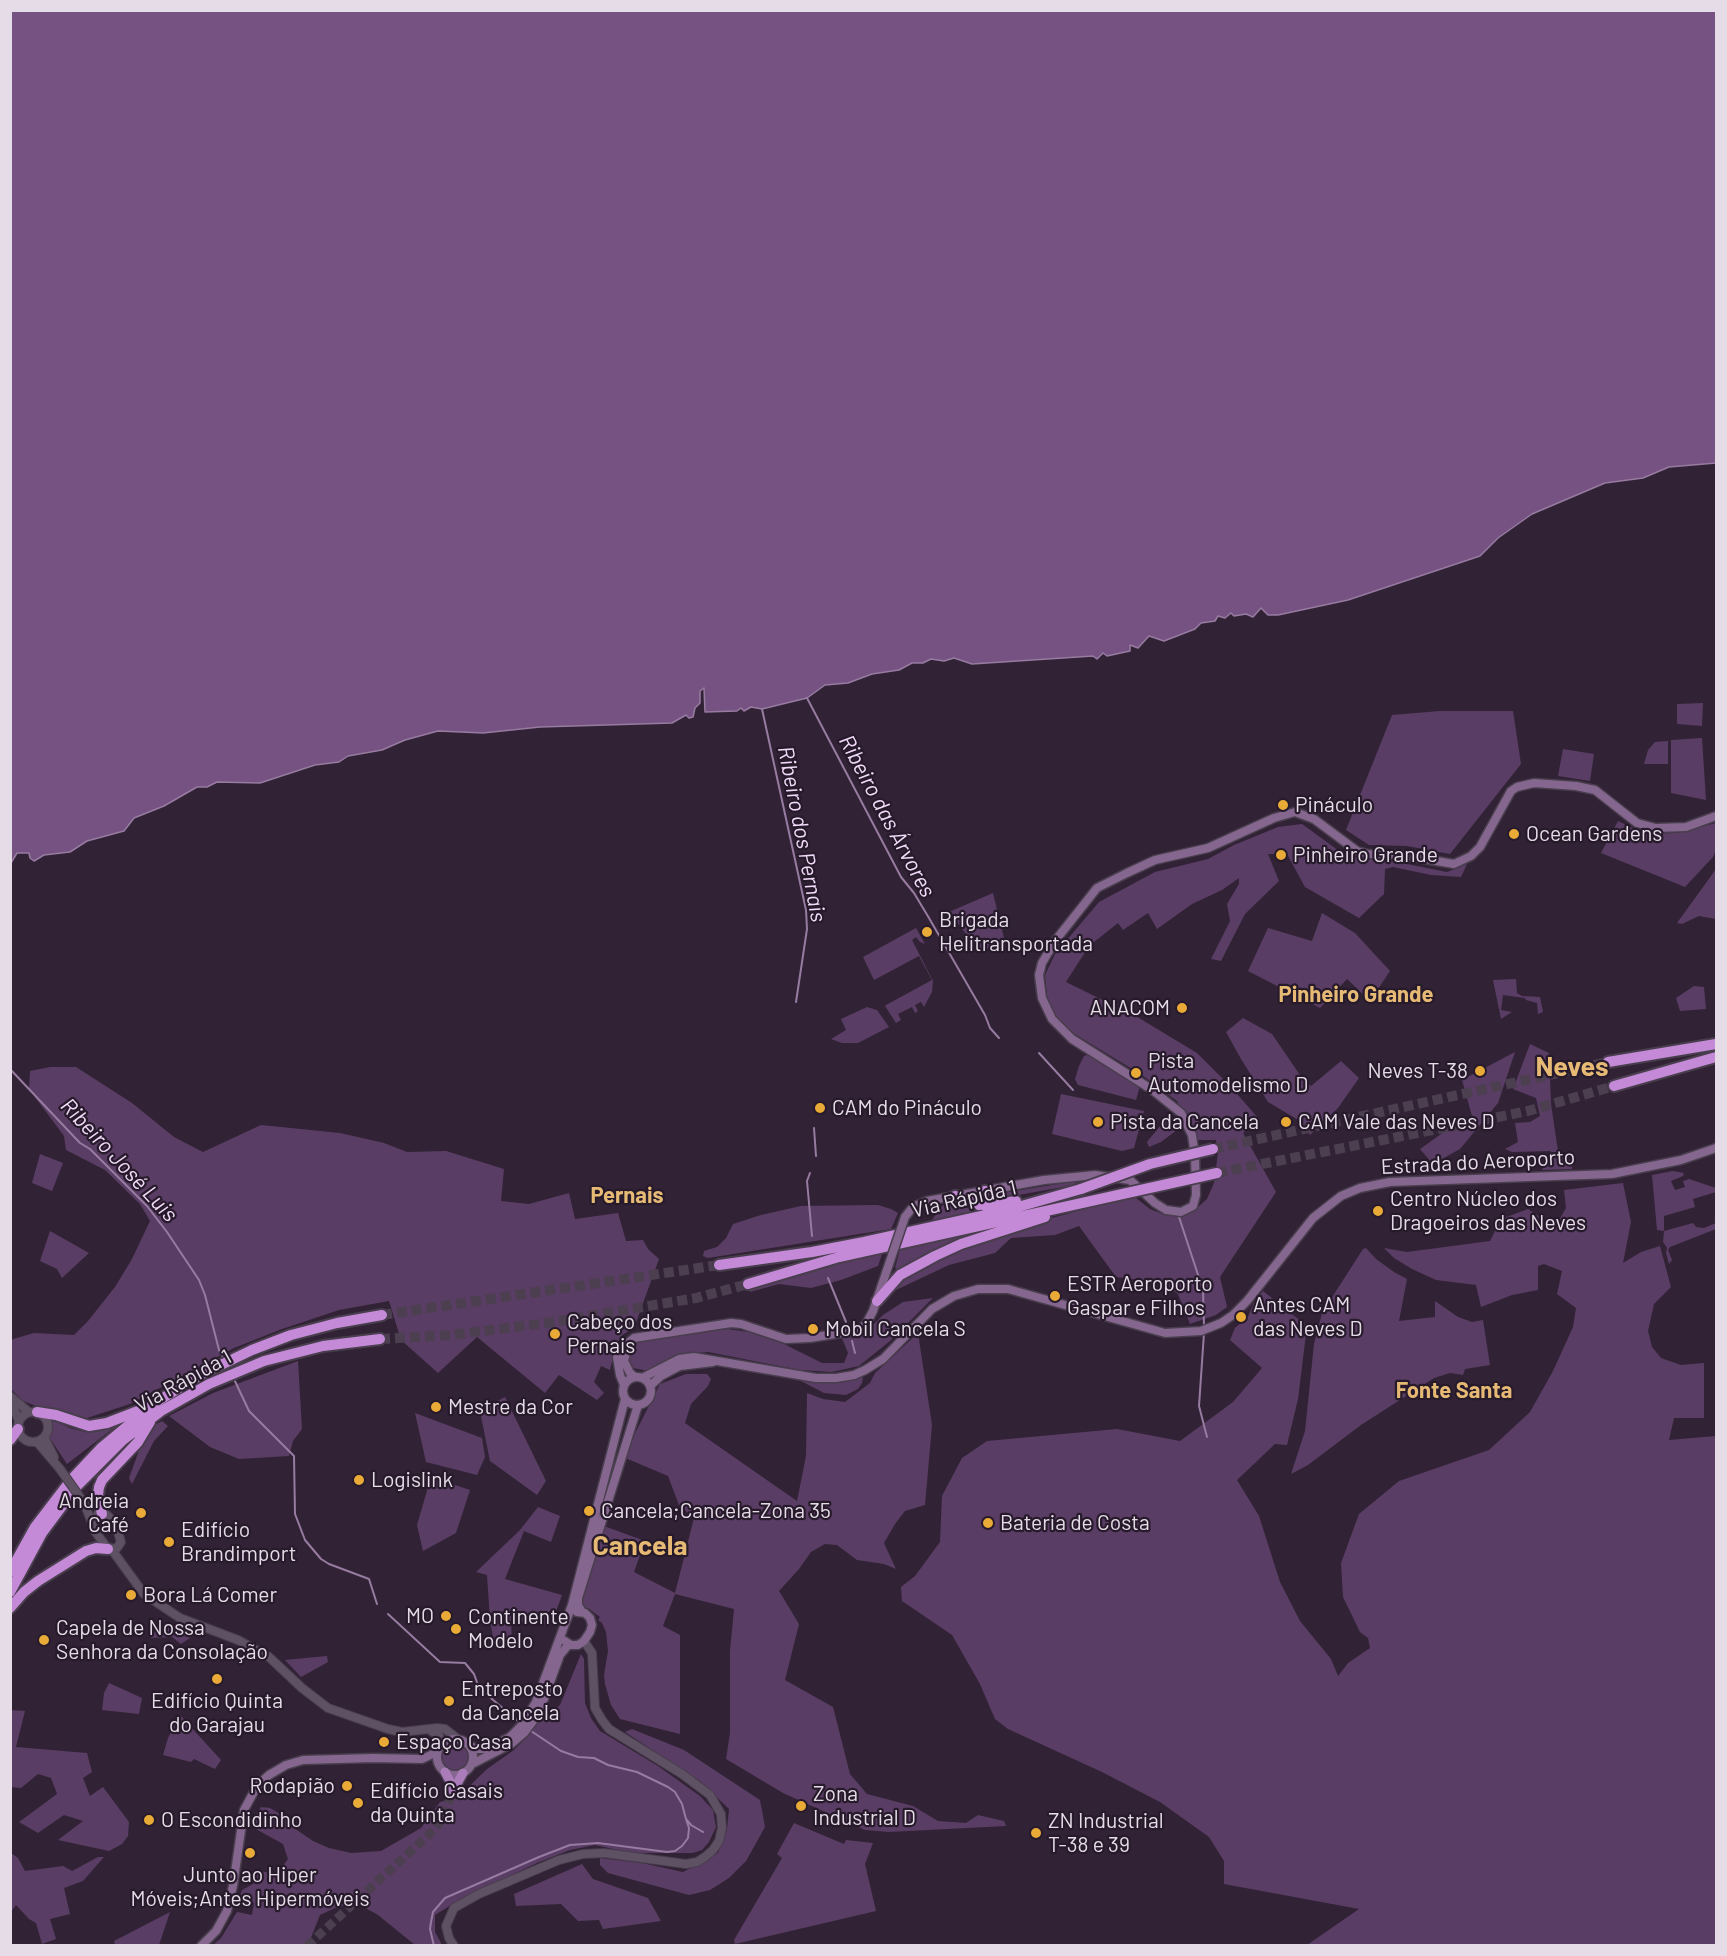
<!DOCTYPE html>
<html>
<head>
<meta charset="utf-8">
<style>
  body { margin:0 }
  #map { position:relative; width:1727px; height:1956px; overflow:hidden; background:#312335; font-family:Barlow,sans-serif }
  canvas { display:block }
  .frame { position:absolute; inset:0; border:12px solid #e5dce8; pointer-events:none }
</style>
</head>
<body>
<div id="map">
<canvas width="1727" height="1956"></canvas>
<div class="frame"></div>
</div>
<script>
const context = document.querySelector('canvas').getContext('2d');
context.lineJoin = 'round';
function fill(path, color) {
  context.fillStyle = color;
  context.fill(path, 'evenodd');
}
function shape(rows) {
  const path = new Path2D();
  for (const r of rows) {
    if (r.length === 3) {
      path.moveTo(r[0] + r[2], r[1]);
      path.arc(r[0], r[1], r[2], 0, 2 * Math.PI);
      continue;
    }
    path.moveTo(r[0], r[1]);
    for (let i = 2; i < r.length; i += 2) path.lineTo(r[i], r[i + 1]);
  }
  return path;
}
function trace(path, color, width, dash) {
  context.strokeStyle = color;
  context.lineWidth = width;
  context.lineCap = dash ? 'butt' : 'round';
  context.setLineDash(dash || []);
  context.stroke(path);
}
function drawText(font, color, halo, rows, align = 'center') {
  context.font = font + ' Barlow,sans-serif';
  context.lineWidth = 4.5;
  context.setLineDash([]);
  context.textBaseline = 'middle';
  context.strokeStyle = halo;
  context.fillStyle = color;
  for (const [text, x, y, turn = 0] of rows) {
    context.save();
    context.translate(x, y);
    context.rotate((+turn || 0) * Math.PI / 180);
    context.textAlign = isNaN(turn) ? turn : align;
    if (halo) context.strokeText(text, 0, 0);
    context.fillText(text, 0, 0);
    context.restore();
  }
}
fill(shape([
  [1703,703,1702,726,1677,724,1677,704],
  [1440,711,1513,711,1521,764,1450,854,1407,846,1369,845,1346,830,1392,715],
  [1702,738,1706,800,1671,793,1671,740],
  [1668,741,1668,764,1644,764,1648,750,1655,742],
  [1563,749,1594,754,1590,781,1558,776],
  [1618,821,1645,834,1676,833,1716,823,1716,850,1713,857,1685,887,1601,853],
  [1302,824,1346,856,1397,862,1447,872,1467,864,1461,877,1431,875,1393,867,1385,869,1384,894,1359,918,1305,887,1287,854,1268,854,1279,881,1245,914,1221,961,1211,959,1230,921,1227,904,1239,884,1239,878,1222,890,1192,904,1157,929,1148,913,1123,930,1118,923,1089,946,1066,982,1139,1018,1197,1053,1231,1087,1258,1118,1243,1133,1276,1192,1220,1277,1227,1307,1216,1315,1190,1324,1178,1294,1162,1283,1116,1277,1079,1226,1055,1235,1011,1238,995,1253,949,1265,896,1290,876,1309,886,1293,904,1278,966,1245,1045,1220,1116,1200,1136,1198,1150,1209,1165,1215,1183,1216,1196,1209,1207,1199,1214,1183,1218,1153,1216,1140,1197,1140,1177,1101,1142,1075,1068,1030,1055,1016,1047,996,1045,975,1055,954,1099,902,1155,872,1208,859,1234,845,1278,827],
  [1716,869,1716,919,1699,916,1682,924,1677,923],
  [993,893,1005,942,980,952,949,912],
  [1322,913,1355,933,1390,971,1370,1001,1347,979,1320,1008,1248,971,1268,928,1312,941],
  [916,928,925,944,920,942,916,937,912,940,933,981,932,992,924,1007,921,1002,915,1005,918,1011,915,1013,912,1007,898,1014,901,1020,896,1023,885,1006,886,1005,932,980,919,956,874,980,863,957],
  [1516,979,1517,993,1522,996,1540,997,1543,1012,1538,1014,1537,1003,1526,1000,1525,998,1503,995,1501,1010,1512,1012,1501,1019,1493,980],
  [1694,986,1704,987,1706,1009,1680,1011,1676,998],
  [867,1007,877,1010,889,1027,858,1043,842,1043,831,1039,846,1030,841,1019],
  [1243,1018,1272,1034,1300,1075,1311,1086,1341,1061,1359,1078,1338,1108,1310,1135,1300,1121,1268,1102,1241,1059,1226,1032],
  [1530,1044,1549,1053,1551,1104,1558,1151,1571,1161,1572,1169,1542,1170,1551,1151,1512,1152,1505,1149,1518,1142,1515,1123,1530,1122,1540,1116,1536,1098,1513,1089],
  [1515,1052,1498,1103,1460,1149,1433,1164,1420,1149,1444,1132,1475,1127,1462,1080],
  [1090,1054,1140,1086,1136,1100,1078,1085,1075,1079,1079,1066,1084,1056],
  [50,1067,76,1067,132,1103,174,1137,203,1152,261,1125,340,1133,384,1143,407,1152,446,1151,504,1169,501,1201,529,1204,569,1193,575,1219,618,1213,626,1241,643,1240,648,1249,659,1259,634,1328,622,1335,615,1348,610,1370,601,1366,594,1382,604,1393,597,1400,559,1375,545,1393,477,1337,438,1373,401,1340,389,1301,339,1310,282,1329,234,1348,130,1404,87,1418,39,1407,23,1401,11,1389,10,1340,34,1333,74,1335,88,1321,115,1287,132,1259,150,1221,140,1204,105,1170,66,1150,64,1136,29,1089,30,1071],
  [1061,1094,1144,1111,1134,1148,1122,1151,1052,1134],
  [1169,1115,1173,1118,1171,1122,1177,1130,1161,1142,1149,1147,1147,1142],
  [40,1154,63,1163,52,1191,32,1183],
  [1673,1171,1684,1173,1683,1176,1671,1181,1675,1190,1685,1187,1683,1181,1689,1179,1716,1188,1716,1192,1693,1199,1695,1207,1664,1216,1664,1231,1693,1223,1696,1227,1704,1228,1716,1223,1716,1229,1670,1247,1668,1250,1672,1260,1669,1264,1666,1253,1667,1248,1663,1242,1664,1231,1657,1230,1652,1175],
  [1076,1181,1077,1184,1069,1186,984,1201,985,1196],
  [1623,1183,1631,1222,1623,1263,1641,1252,1660,1246,1671,1287,1654,1304,1648,1331,1652,1347,1661,1358,1681,1365,1704,1363,1704,1418,1674,1418,1669,1440,1716,1436,1716,1945,1307,1945,1359,1909,1224,1884,1224,1861,1209,1837,1160,1802,1102,1772,1008,1729,995,1719,980,1684,952,1635,902,1601,901,1587,915,1576,940,1542,942,1496,962,1458,987,1441,1117,1429,1180,1441,1233,1402,1262,1368,1230,1340,1235,1328,1248,1317,1254,1302,1263,1291,1307,1326,1298,1399,1287,1445,1275,1444,1237,1480,1259,1516,1280,1582,1300,1621,1331,1659,1338,1676,1348,1663,1370,1648,1368,1638,1360,1632,1343,1597,1341,1563,1359,1514,1399,1481,1489,1450,1530,1412,1553,1371,1573,1327,1576,1308,1557,1294,1562,1271,1544,1264,1538,1266,1538,1290,1512,1295,1481,1307,1476,1285,1436,1280,1412,1269,1394,1258,1384,1248,1407,1252,1490,1241,1501,1219,1528,1209,1555,1227,1566,1208,1564,1190],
  [954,1200,971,1207,971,1212,932,1220,942,1206,948,1202],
  [878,1205,891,1209,898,1213,891,1229,708,1258,703,1256,704,1251,717,1247,726,1238,733,1224,761,1215,801,1206],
  [996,1228,899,1270,895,1268,900,1249],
  [50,1231,89,1253,62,1278,57,1269,40,1261],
  [1366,1248,1376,1259,1394,1272,1407,1279,1399,1321,1435,1317,1435,1301,1458,1317,1472,1322,1483,1320,1490,1365,1465,1369,1463,1375,1450,1373,1434,1378,1361,1425,1308,1465,1291,1474,1305,1431,1314,1344,1322,1313,1363,1249],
  [883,1251,878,1266,841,1280,811,1288,779,1284,750,1292,749,1287],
  [933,1298,890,1341,859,1366,832,1372,800,1370,708,1352,678,1355,648,1371,633,1368,629,1363,629,1353,635,1344,645,1340,728,1329,749,1332,784,1344,822,1363,844,1363,848,1353,842,1338,854,1337,868,1330,883,1315,903,1302],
  [918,1333,932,1425,925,1505,905,1511,895,1524,884,1543,896,1569,884,1564,857,1560,837,1545,825,1544,811,1552,799,1569,779,1591,799,1624,785,1680,833,1707,850,1774,867,1794,913,1806,938,1821,966,1823,978,1815,1004,1821,1006,1826,889,1832,865,1830,783,1793,726,1759,730,1733,730,1651,734,1609,675,1594,663,1626,680,1635,680,1734,620,1719,611,1705,605,1684,604,1675,608,1651,606,1632,602,1623,598,1620,600,1617,588,1608,586,1608,581,1601,604,1526,645,1541,634,1572,675,1593,694,1518,679,1505,668,1476,623,1457,660,1384,686,1374,707,1374,711,1379,708,1386,691,1404,685,1423,797,1501,806,1456,807,1393,823,1399,845,1402,870,1383,875,1373],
  [298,1361,302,1429,293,1441,289,1456,239,1459,210,1447,169,1416,213,1393],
  [863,1377,862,1383,858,1389,846,1395,824,1393,799,1380,840,1383],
  [505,1397,546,1481,537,1495,490,1461,480,1411],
  [415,1413,482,1438,485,1457,477,1475,426,1462],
  [53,1420,70,1428,85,1432,115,1427,67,1464,47,1434],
  [162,1421,168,1426,154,1441,132,1484,129,1478,142,1442,153,1426],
  [431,1477,470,1490,456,1533,423,1551,417,1525],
  [538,1507,560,1516,551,1542,524,1531,505,1579,562,1595,551,1625,511,1621,512,1643,494,1643,490,1620,487,1575,476,1572,520,1530],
  [150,1622,163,1632,172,1625,184,1631,187,1626,196,1634,181,1644,172,1637,151,1638],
  [581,1654,584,1659,585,1703,591,1718,600,1731,658,1766,700,1796,713,1810,716,1827,709,1842,702,1850,693,1853,631,1853,595,1845,570,1850,537,1863,456,1902,435,1915,435,1932,441,1943,441,1945,415,1945,378,1915,362,1906,352,1903,350,1905,337,1907,320,1915,308,1945,212,1946,221,1938,237,1912,252,1915,254,1903,239,1898,242,1890,253,1884,259,1871,277,1874,288,1859,283,1844,254,1828,253,1819,261,1807,270,1808,287,1818,294,1828,313,1841,329,1848,351,1853,381,1851,421,1828,440,1802,457,1798,487,1769,514,1750,526,1738,542,1713,550,1714,560,1705],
  [327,1656,328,1662,301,1677,285,1660],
  [109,1683,142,1698,139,1714,102,1710,104,1693],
  [10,1710,25,1711,16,1747,87,1753,92,1772,83,1778,90,1796,103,1787,129,1822,128,1836,122,1844,109,1851,58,1840,83,1821,64,1815,38,1833,19,1822,57,1794,51,1778,38,1774,21,1788,11,1787],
  [180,1715,221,1760,215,1769,194,1759,191,1762,163,1755,168,1738],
  [632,1729,684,1750,760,1800,765,1827,746,1861,729,1878,710,1890,689,1895,608,1873,600,1865,600,1858,642,1863,683,1872,718,1853,727,1829,729,1809,701,1782,625,1732],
  [455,1757,13],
  [794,1823,844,1844,846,1840,873,1843,865,1864,876,1911,735,1944,734,1940,782,1858,777,1854],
  [11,1853,18,1858,25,1871,63,1866,72,1871,98,1857,104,1857,83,1881,64,1888,70,1914,50,1919,56,1939,42,1944,36,1923,29,1919,16,1905,11,1912],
  [582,1864,593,1879,648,1898,661,1921,603,1929,599,1920,578,1921,561,1904,516,1906,514,1894],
  [170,1912,159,1945,115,1945,114,1941]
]), '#5a3d64');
const water = shape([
  [11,10,1716,11,1716,463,1669,467,1643,478,1605,483,1532,514,1498,538,1480,556,1348,600,1278,615,1268,615,1261,608,1253,617,1246,614,1234,616,1231,613,1225,618,1218,616,1215,621,1201,623,1195,629,1164,641,1149,636,1138,648,1130,645,1130,651,1107,656,1103,653,1097,659,1093,656,972,664,954,658,944,661,931,659,923,663,912,663,899,670,872,674,848,683,825,685,807,698,762,709,751,707,744,711,741,708,737,711,705,712,704,688,700,691,700,703,695,708,693,717,689,718,686,715,672,723,540,727,483,733,438,731,405,740,382,750,348,756,339,762,315,765,260,783,217,782,207,787,197,787,164,806,134,818,124,831,87,841,70,852,44,855,34,861,30,858,29,853,17,853,11,863,11,10]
]);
fill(water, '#765282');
trace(water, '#977ba1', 1.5);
trace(shape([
  [807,698,901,877,914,893,929,918,985,1015,990,1028,999,1038],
  [762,709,806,910,807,929,796,1002],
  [1039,1053,1073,1090],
  [10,1069,80,1143,90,1149,147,1206,167,1232,199,1280,205,1295,219,1350,225,1361],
  [814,1128,816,1156],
  [810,1173,807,1181,812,1236],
  [1179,1217,1203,1290,1204,1327],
  [828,1278,846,1322],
  [1204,1333,1199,1406,1207,1437],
  [852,1341,855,1353],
  [234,1379,249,1411,294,1456,295,1514,305,1540,321,1559,329,1564,369,1579,377,1604],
  [388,1614,440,1662,465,1663,474,1674,479,1688,518,1721],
  [531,1731,561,1751,578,1757,594,1758,608,1765,637,1772,668,1787,675,1792,682,1804,686,1819,691,1825,703,1832],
  [434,1946,430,1929,431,1922,433,1912,445,1898,539,1857,570,1845,598,1843,667,1852,675,1851,682,1846,688,1838,689,1828,686,1819]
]), '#977ba1', 2);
trace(shape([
  [307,1946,435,1829,442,1819,453,1791]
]), '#4c3f50', 9, [9, 4.5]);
trace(shape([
  [1213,1149,1608,1062],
  [1217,1173,1528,1111,1614,1086],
  [382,1315,719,1265],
  [380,1339,451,1335,554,1322,696,1298,748,1284]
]), '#4c3f50', 10, [10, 5]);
const tertiary = shape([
  [10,1396,29,1412],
  [10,1399,19,1421],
  [33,1427,15],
  [44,1437,54,1457],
  [37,1442,60,1469],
  [84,1503,92,1523],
  [98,1514,107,1515,115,1523,121,1542,117,1548,108,1549,94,1530,92,1523,98,1514],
  [112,1550,144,1594,180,1618,238,1640,269,1657,302,1688,328,1708,388,1729,402,1732,437,1728,445,1729,458,1739],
  [430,1730,439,1736,442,1744],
  [454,1946,449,1938,446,1926,454,1908,479,1894,559,1860,583,1854,604,1853,686,1864,697,1862,705,1857,713,1850,719,1841,722,1828,721,1814,710,1795,682,1774,609,1729,602,1720,595,1708,592,1653,584,1641]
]);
const secondary = shape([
  [905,1217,913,1207,927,1201,1044,1180,1095,1175,1130,1180,1155,1203,1166,1210,1181,1212,1193,1206,1196,1195,1195,1156,1192,1135,1181,1113,1151,1089,1072,1039,1052,1019,1042,998,1039,975,1042,963,1055,941,1097,888,1127,873,1155,860,1208,848,1274,818,1295,812,1314,819,1357,851,1368,854,1401,855,1454,864,1471,856,1480,847,1511,791,1517,787,1534,783,1576,786,1595,790,1637,823,1656,828,1686,827,1716,816],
  [631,1345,627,1350,624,1361,630,1373,635,1377],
  [637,1391,14],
  [642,1378,679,1359,694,1357,816,1378,836,1378,854,1375,865,1370,883,1359,932,1309,954,1296,978,1289,1008,1289,1165,1333,1201,1331,1221,1323,1233,1315,1247,1301,1313,1218,1341,1196,1360,1188,1390,1182,1612,1174,1681,1160,1716,1148],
  [624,1385,620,1375,617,1357,623,1347,634,1338,731,1323,741,1324,786,1339,810,1338,859,1330,866,1324,873,1311,889,1264],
  [650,1386,661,1376,680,1366,713,1362],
  [582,1612,578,1605,578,1598,638,1405],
  [565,1641,571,1645,578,1645,584,1641,590,1632,592,1625,590,1618,585,1613,577,1612],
  [455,1757,18],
  [470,1746,477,1749,486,1749,510,1737,522,1725,536,1702,572,1605,625,1399],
  [472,1764,511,1744,524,1733,533,1721,544,1699,560,1655,569,1644],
  [201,1946,216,1931,227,1911,233,1886,244,1810,257,1786,269,1775,286,1765,303,1760,373,1758,422,1759,437,1752]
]);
const primary = shape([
  [445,1772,451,1783,453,1791],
  [453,1791,463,1773]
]);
const trunk = shape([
  [1608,1062,1716,1044],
  [1614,1086,1716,1057],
  [955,1196,986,1206,1016,1201],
  [979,1205,978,1200,985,1191],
  [719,1265,812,1252,864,1242,1004,1211,1081,1189],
  [748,1284,839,1257,1127,1193],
  [877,1301,900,1275,935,1256,961,1244,1045,1217],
  [37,1412,56,1415,89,1426,107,1423,138,1411],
  [10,1440,18,1429],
  [102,1514,98,1495,99,1487,102,1480,138,1442,150,1422],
  [10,1572,35,1527,71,1480,102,1447,155,1403,200,1375,252,1350,291,1335,337,1323,382,1315],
  [10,1592,42,1533,77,1486,123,1440,161,1411,209,1384,264,1361,323,1346,380,1339],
  [10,1608,24,1592,38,1581,86,1551,96,1548,108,1549]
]);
trace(tertiary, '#493e4d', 10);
trace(secondary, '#493e4d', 11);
trace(primary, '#493e4d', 12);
trace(trunk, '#493e4d', 14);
trace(tertiary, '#5f5164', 8);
trace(secondary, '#85668f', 8);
trace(primary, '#ab7cba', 9);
trace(trunk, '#c48ad7', 10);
const tertiaryBridge = shape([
  [60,1469,84,1503]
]);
const secondaryBridge = shape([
  [889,1264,905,1217]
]);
const trunkBridge = shape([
  [1081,1189,1150,1164,1213,1149],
  [1127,1193,1217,1173]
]);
trace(tertiaryBridge, '#493e4d', 10, []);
trace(secondaryBridge, '#493e4d', 11, []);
trace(trunkBridge, '#493e4d', 14, []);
trace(tertiaryBridge, '#5f5164', 8);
trace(secondaryBridge, '#85668f', 8);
trace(trunkBridge, '#c48ad7', 10);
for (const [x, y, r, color] of [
  [1283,805,6,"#e9aa38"],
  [1514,834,6,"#e9aa38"],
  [1281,855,6,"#e9aa38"],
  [927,932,6,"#e9aa38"],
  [1182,1008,6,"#e9aa38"],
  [1480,1071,6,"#e9aa38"],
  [1136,1073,6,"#e9aa38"],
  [820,1108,6,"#e9aa38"],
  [1098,1122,6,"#e9aa38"],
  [1286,1122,6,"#e9aa38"],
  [1378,1211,6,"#e9aa38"],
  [1055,1296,6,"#e9aa38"],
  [1241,1317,6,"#e9aa38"],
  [813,1329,6,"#e9aa38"],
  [555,1334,6,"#e9aa38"],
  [436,1407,6,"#e9aa38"],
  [359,1480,6,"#e9aa38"],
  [589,1511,6,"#e9aa38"],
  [141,1513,6,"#e9aa38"],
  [988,1523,6,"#e9aa38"],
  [169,1542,6,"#e9aa38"],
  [131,1595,6,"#e9aa38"],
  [446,1616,6,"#e9aa38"],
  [456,1629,6,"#e9aa38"],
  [44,1640,6,"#e9aa38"],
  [217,1679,6,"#e9aa38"],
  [449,1701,6,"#e9aa38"],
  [384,1742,6,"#e9aa38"],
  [347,1786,6,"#e9aa38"],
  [358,1803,6,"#e9aa38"],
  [801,1806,6,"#e9aa38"],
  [149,1820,6,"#e9aa38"],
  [1036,1833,6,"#e9aa38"],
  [250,1853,6,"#e9aa38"]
]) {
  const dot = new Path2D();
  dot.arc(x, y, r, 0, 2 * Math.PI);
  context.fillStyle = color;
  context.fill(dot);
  trace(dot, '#271a2b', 2);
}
drawText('21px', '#e5dce8', '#271a2b', [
  ["Pináculo",1295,805],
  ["Ocean Gardens",1526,834],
  ["Pinheiro Grande",1293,855],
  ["Brigada",939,920],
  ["Helitransportada",939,944],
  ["ANACOM",1170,1008,"right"],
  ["Pista",1148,1061],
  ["Automodelismo D",1148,1085],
  ["Neves T-38",1468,1071,"right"],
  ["CAM do Pináculo",832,1108],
  ["Pista da Cancela",1110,1122],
  ["CAM Vale das Neves D",1298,1122],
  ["Centro Núcleo dos",1390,1199],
  ["Dragoeiros das Neves",1390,1223],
  ["ESTR Aeroporto",1067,1284],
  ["Gaspar e Filhos",1067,1308],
  ["Antes CAM",1253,1305],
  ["das Neves D",1253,1329],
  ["Cabeço dos",567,1322],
  ["Pernais",567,1346],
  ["Mobil Cancela S",825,1329],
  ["Mestre da Cor",448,1407],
  ["Logislink",371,1480],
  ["Andreia",129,1501,"right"],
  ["Café",129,1525,"right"],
  ["Cancela;Cancela-Zona 35",601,1511],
  ["Bateria de Costa",1000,1523],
  ["Edifício",181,1530],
  ["Brandimport",181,1554],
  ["Bora Lá Comer",143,1595],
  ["MO",434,1616,"right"],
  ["Continente",468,1617],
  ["Modelo",468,1641],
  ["Capela de Nossa",56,1628],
  ["Senhora da Consolação",56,1652],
  ["Entreposto",461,1689],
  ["da Cancela",461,1713],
  ["Edifício Quinta",217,1701,"center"],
  ["do Garajau",217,1725,"center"],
  ["Espaço Casa",396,1742],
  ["Rodapião",335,1786,"right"],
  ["Edifício Casais",370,1791],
  ["da Quinta",370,1815],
  ["Zona",813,1794],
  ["Industrial D",813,1818],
  ["O Escondidinho",161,1820],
  ["ZN Industrial",1048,1821],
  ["T-38 e 39",1048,1845],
  ["Junto ao Hiper",250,1875,"center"],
  ["Móveis;Antes Hipermóveis",250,1899,"center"]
], 'left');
drawText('21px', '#e5dce8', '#271a2b', [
  ["Estrada do Aeroporto",1478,1162,-3],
  ["Via Rápida 1",964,1199,-13],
  ["Via Rápida 1",183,1381,-29]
]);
drawText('italic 22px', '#f2dbf9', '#271a2b', [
  ["Ribeiro das Árvores",887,816,62],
  ["Ribeiro dos Pernais",802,834,79],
  ["Ribeiro José Luis",119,1160,47]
]);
drawText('bold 22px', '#e6ba75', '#271a2b', [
  ["Pinheiro Grande",1356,995],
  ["Pernais",627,1196],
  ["Fonte Santa",1454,1391]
]);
drawText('bold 27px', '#e6ba75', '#271a2b', [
  ["Neves",1572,1067],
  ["Cancela",640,1546]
]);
</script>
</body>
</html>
